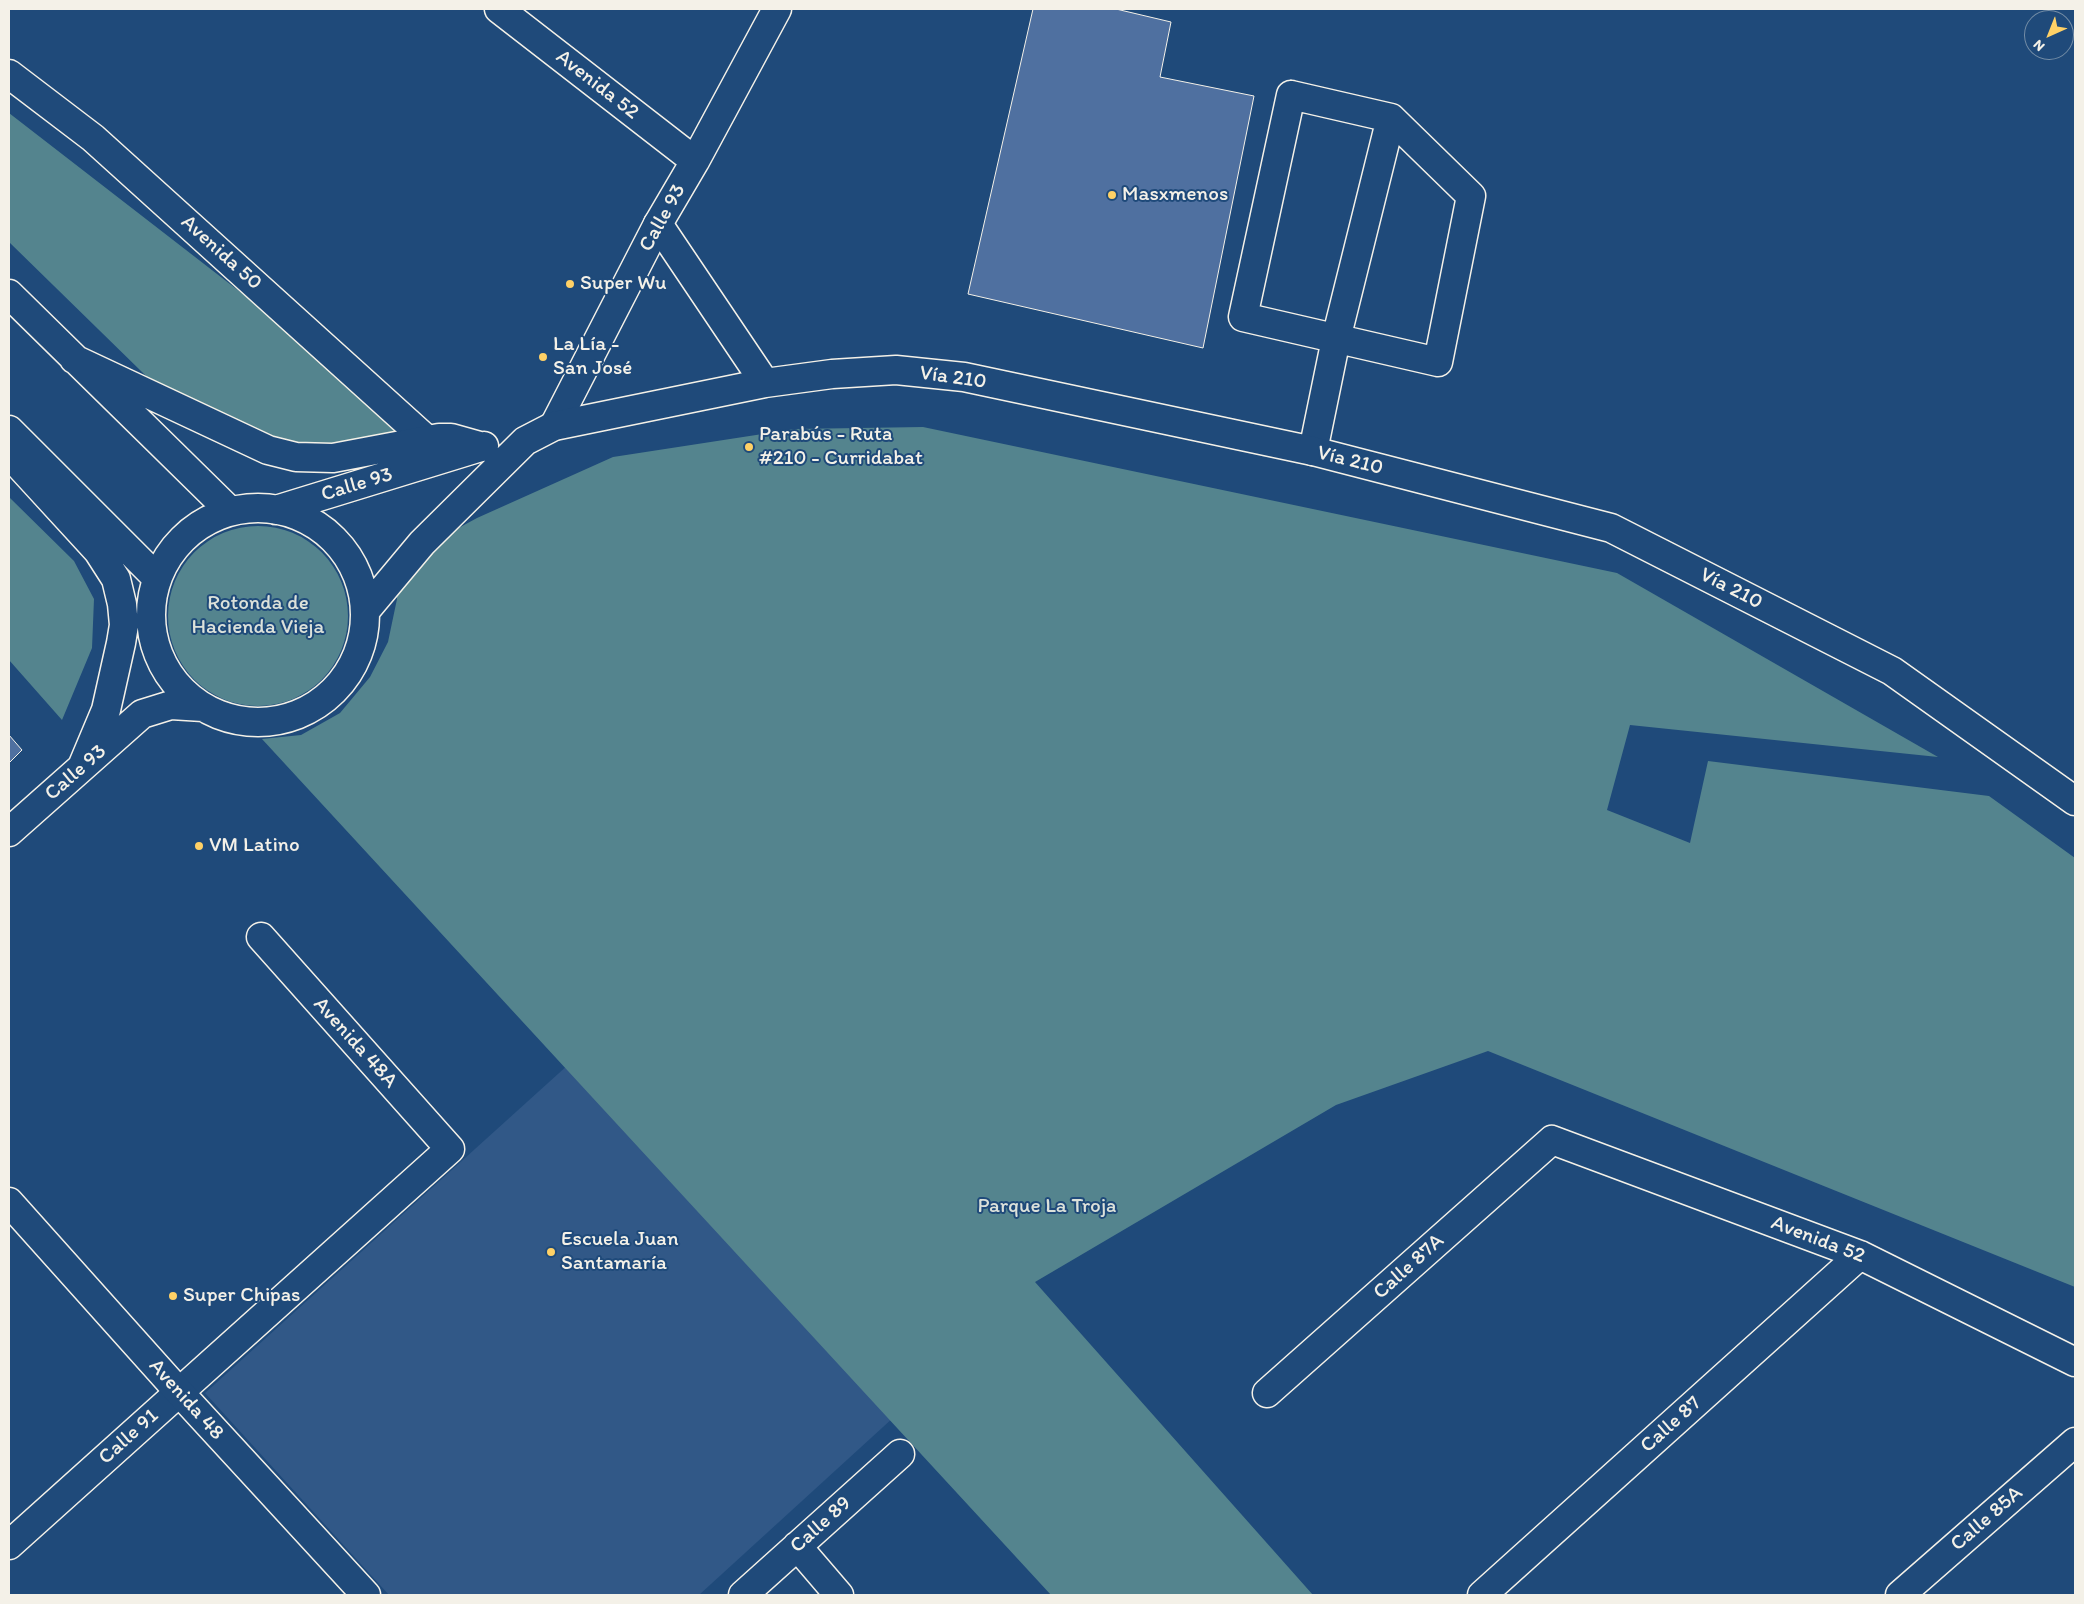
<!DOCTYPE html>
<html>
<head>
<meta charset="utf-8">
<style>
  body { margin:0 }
  #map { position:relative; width:2084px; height:1604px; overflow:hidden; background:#1f4a7a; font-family:Itim,sans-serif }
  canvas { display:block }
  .frame { position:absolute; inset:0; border:10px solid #f4f1e8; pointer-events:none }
  .north { position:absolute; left:2024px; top:10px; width:50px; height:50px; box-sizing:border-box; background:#1f4a7a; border:1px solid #748da6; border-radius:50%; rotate:224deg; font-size:14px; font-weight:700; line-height:20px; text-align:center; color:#f4f1e8 }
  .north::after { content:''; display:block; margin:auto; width:18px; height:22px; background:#ffd166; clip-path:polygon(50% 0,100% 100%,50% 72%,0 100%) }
</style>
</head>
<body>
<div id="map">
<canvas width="2084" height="1604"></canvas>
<div class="frame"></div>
<div class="north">N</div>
</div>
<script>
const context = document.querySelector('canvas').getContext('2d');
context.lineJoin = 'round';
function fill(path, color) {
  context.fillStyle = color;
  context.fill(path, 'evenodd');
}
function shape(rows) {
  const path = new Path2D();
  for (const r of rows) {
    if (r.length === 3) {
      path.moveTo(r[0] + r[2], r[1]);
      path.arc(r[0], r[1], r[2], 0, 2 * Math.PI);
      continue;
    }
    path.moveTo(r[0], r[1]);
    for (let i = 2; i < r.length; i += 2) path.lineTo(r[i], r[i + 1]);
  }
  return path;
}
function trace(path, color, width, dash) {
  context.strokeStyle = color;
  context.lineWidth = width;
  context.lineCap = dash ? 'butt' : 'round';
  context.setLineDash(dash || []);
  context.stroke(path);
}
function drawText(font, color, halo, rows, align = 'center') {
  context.font = font + ' Itim,sans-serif';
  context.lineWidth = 4;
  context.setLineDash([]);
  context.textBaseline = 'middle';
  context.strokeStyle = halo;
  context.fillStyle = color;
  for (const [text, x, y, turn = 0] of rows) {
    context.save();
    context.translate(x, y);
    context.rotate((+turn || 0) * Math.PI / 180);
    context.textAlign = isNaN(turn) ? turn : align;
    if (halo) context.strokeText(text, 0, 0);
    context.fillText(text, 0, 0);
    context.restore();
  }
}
fill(shape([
  [569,1064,894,1417,699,1595,389,1595,205,1393]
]), '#315887');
fill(shape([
  [9,113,385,404,399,430,357,447,300,455,187,416,9,242],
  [923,427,1617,573,1938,757,1630,725,1607,810,1690,843,1708,761,1989,796,2075,858,2075,1287,1488,1051,1336,1105,1035,1282,1313,1595,1051,1595,262,739,301,735,340,713,370,677,388,642,397,599,396,562,477,518,613,457,795,429],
  [9,497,74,561,94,599,92,648,62,720,9,660],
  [258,616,90]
]), '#54848e');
const building = shape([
  [1033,9,1116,9,1171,22,1160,77,1254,96,1203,348,968,294,1033,9],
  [9,735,22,750,9,763,9,735]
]);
fill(building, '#4f70a0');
trace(building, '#f4f1e8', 1);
const minor = shape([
  [499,9,695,161],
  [9,74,93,138,427,440],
  [1291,95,1391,118,1471,196,1438,362,1243,317,1291,95],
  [554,426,658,224,695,161,777,9],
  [1313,451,1336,339,1391,118],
  [1267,1393,1552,1140,1860,1255,2075,1362],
  [9,1545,450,1149,261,937],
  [797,1546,839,1595],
  [743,1595,900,1454],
  [1482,1595,1860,1255],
  [1900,1595,2075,1442]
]);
const major = shape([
  [658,224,765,383],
  [9,294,230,511],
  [74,359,268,450,296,457,333,458,439,438,451,438,483,447],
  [9,430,157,578],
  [9,454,98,551,116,579,122,604,124,625,121,643,106,710,82,767],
  [258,615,107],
  [276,510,484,446],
  [366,610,422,543,525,441,554,426,765,383,832,374,896,370,964,377,1313,451,1611,528,1892,671,2075,801],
  [9,832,142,714,171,705,203,707],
  [9,1202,180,1393,366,1595]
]);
trace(minor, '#f4f1e8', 31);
trace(major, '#f4f1e8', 31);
trace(minor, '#1f4a7a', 28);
trace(major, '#1f4a7a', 28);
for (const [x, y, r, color] of [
  [1112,195,5,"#ffd166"],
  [570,284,5,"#ffd166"],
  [543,357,5,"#ffd166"],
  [749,447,5,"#ffd166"],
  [199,846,5,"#ffd166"],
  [551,1252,5,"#ffd166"],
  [173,1296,5,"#ffd166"]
]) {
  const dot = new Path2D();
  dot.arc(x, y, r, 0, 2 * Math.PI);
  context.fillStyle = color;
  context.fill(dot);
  trace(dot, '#1f4a7a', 2);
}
drawText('21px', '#f4f1e8', '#1f4a7a', [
  ["Avenida 52",597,85,38],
  ["Calle 93",663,218,-61],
  ["Avenida 50",221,253,42],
  ["Vía 210",953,378,8],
  ["Vía 210",1350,461,14],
  ["Calle 93",357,485,-17],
  ["Vía 210",1731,589,27],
  ["Calle 93",76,773,-41],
  ["Avenida 48A",355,1043,48],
  ["Avenida 52",1818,1240,21],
  ["Calle 87A",1409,1267,-42],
  ["Avenida 48",186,1400,48],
  ["Calle 87",1671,1425,-42],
  ["Calle 91",129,1437,-42],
  ["Calle 85A",1987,1519,-41],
  ["Calle 89",821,1525,-42]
]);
drawText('21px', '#f4f1e8', '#1f4a7a', [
  ["Masxmenos",1122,195],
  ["Super Wu",580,284],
  ["La Lía -",553,345],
  ["San José",553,369],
  ["Parabús - Ruta",759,435],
  ["#210 - Curridabat",759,459],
  ["VM Latino",209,846],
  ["Escuela Juan",561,1240],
  ["Santamaría",561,1264],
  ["Super Chipas",183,1296]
], 'left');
drawText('21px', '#dce1da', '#1f4a7a', [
  ["Rotonda de",258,604],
  ["Hacienda Vieja",258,628],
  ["Parque La Troja",1047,1207]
]);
</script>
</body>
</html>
